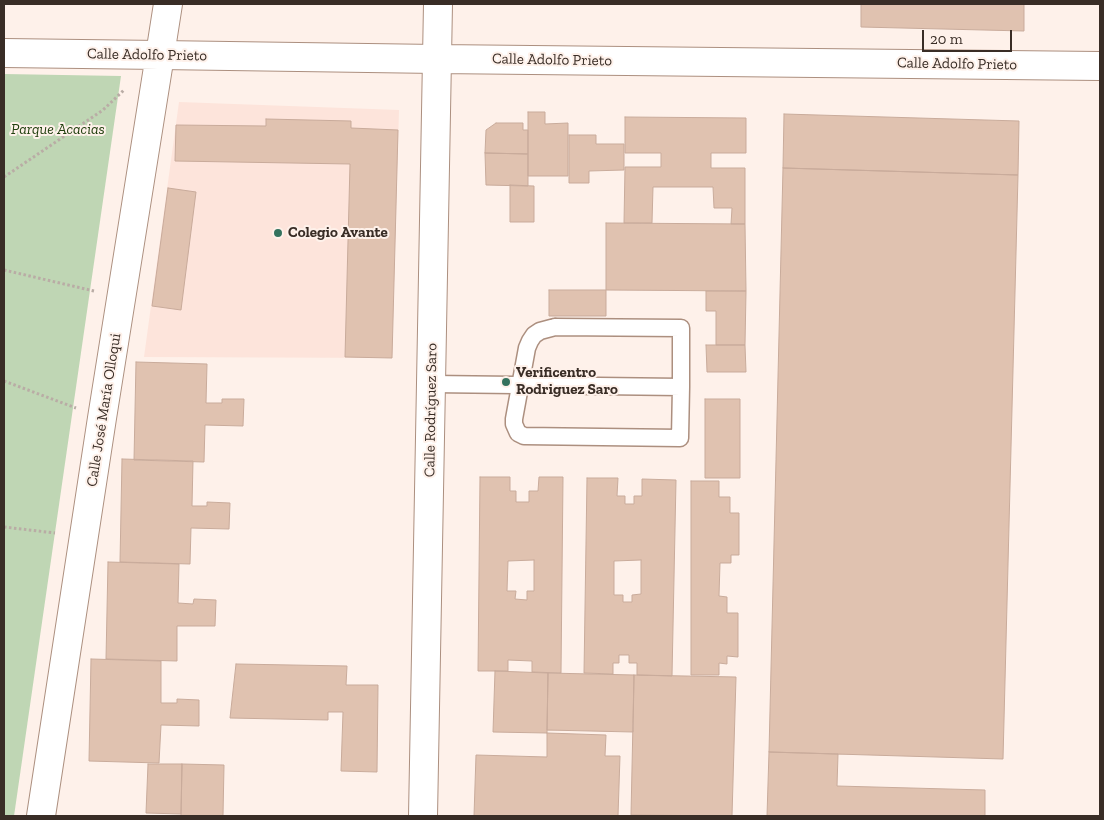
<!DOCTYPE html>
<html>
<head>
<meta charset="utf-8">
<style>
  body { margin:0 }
  #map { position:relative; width:1104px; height:820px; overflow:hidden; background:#fef1ea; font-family:"Zilla Slab",serif }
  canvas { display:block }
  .frame { position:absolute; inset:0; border:5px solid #392d26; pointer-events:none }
  .scale { position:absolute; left:922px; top:30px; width:90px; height:22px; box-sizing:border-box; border:2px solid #392d26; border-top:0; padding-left:6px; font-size:15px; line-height:18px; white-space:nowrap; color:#392d26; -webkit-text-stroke:4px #fef1ea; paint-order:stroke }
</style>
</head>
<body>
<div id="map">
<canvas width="1104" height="820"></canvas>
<div class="frame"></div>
<div class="scale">20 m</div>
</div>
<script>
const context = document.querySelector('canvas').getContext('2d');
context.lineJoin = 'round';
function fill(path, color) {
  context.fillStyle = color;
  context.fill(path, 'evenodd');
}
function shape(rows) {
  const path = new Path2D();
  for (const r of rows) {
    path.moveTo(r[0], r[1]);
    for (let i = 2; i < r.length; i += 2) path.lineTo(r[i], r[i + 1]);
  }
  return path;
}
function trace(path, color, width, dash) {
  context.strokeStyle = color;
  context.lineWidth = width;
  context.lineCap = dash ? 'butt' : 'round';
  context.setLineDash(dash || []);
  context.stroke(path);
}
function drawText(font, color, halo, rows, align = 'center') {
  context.font = font + ' "Zilla Slab",serif';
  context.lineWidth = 4;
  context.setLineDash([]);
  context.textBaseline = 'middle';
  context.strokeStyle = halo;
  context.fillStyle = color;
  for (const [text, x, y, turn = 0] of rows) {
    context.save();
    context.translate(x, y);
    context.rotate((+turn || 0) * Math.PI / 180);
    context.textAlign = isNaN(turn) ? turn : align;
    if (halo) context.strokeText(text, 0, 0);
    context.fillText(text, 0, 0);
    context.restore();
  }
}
fill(shape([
  [179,102,399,110,392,358,144,357]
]), '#fde4db');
fill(shape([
  [4,74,121,76,14,816,4,816]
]), '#bfd6b4');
const building = shape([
  [861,4,1024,4,1024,31,861,27,861,4],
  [528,112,545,112,545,124,568,123,568,176,528,176,528,112],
  [784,114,1019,121,1018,175,783,168,784,114],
  [625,117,746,118,746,153,711,153,711,168,745,168,745,224,731,224,732,208,714,208,713,187,653,187,652,223,624,223,625,167,661,167,661,153,625,153,625,117],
  [266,119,351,121,351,128,398,130,392,358,345,357,350,164,175,161,176,125,266,126,266,119],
  [496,123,523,123,523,130,528,130,528,154,485,153,486,130,496,123],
  [569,135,596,135,596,144,624,144,624,170,589,171,589,183,569,183,569,135],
  [485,153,528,154,528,186,486,185,485,153],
  [783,168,1018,175,1003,759,769,752,783,168],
  [510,185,534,186,534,222,510,222,510,185],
  [168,188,196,192,181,310,152,306,168,188],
  [606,223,745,224,746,291,606,290,606,223],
  [549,290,606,290,606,316,549,316,549,290],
  [706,291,746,291,745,345,716,345,716,311,706,311,706,291],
  [706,345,745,345,746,372,707,372,706,345],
  [136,362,207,364,206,403,222,403,222,399,244,399,243,426,205,425,204,462,134,460,136,362],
  [705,399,740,399,740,478,705,478,705,399],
  [122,459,193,461,192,506,207,506,207,502,230,503,229,529,191,528,190,564,120,562,122,459],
  [480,477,510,477,510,491,516,491,516,502,529,502,529,491,538,491,539,477,563,477,561,673,532,672,532,661,508,660,508,671,478,671,480,477],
  [534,560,534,591,527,591,527,600,515,599,516,591,507,591,508,561,534,560],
  [587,478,618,478,617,496,625,496,625,504,634,504,634,496,642,496,642,479,676,480,672,676,637,675,637,663,629,663,629,655,619,655,619,663,613,663,613,674,584,673,587,478],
  [641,560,641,594,632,595,632,602,623,602,623,595,614,595,614,561,641,560],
  [691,481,719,481,719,497,730,497,730,513,739,513,739,555,731,555,731,563,720,563,719,596,727,597,727,613,738,613,738,657,727,656,727,664,719,663,719,675,691,675,691,481],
  [108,562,179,564,178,603,193,604,194,599,216,600,215,626,177,626,177,661,106,659,108,562],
  [91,659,161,661,161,703,177,703,177,699,199,700,199,726,161,725,159,763,89,761,91,659],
  [236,664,347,666,346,685,378,685,377,772,341,771,343,712,328,712,328,720,230,718,236,664],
  [495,671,548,673,547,733,493,732,495,671],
  [548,673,634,675,633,732,547,730,548,673],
  [634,675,736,677,732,816,631,815,634,675],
  [547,733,606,735,605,756,620,756,618,816,474,816,476,755,547,757,547,733],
  [769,752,838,754,837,786,985,790,985,816,767,816,769,752],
  [148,764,182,764,181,814,146,813,148,764],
  [182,764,224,765,223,816,181,816,182,764]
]);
fill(building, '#e0c2b0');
trace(building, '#c9ab9b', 1);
const lane = shape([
  [555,327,681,328,681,387,680,438,524,436,518,433,514,424,514,419,527,348,530,341,534,335,540,331,555,327],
  [432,384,681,387]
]);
const street = shape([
  [4,53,160,55,102,418,41,816],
  [437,59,1100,66],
  [423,816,438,4]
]);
const secondary = shape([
  [168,4,160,55,437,59]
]);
trace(lane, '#ac8f7f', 19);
trace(street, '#ac8f7f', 30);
trace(secondary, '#ac8f7f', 30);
trace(shape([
  [4,177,103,110,124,90],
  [4,270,94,291],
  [4,381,76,408],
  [4,527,55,533]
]), '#b9aca5', 3, [2.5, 2.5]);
trace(lane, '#fff', 16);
trace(street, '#fff', 28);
trace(secondary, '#fff', 28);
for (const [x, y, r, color] of [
  [278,233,5,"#34725e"],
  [506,382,5,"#34725e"]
]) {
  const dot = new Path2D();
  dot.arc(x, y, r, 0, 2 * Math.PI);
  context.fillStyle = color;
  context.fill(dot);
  trace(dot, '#fef1ea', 2);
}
drawText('15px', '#392d26', '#fef1ea', [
  ["Calle Adolfo Prieto",147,55,1],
  ["Calle Adolfo Prieto",552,60,1],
  ["Calle Adolfo Prieto",957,64,1],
  ["Calle José María Olloqui",104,410,-81],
  ["Calle Rodríguez Saro",431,410,-89]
]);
drawText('italic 15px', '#22400f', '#fef1ea', [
  ["Parque Acacias",58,130]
]);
drawText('bold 15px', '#392d26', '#fef1ea', [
  ["Colegio Avante",288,233],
  ["Verificentro",516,373],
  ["Rodriguez Saro",516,390]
], 'left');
</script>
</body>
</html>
